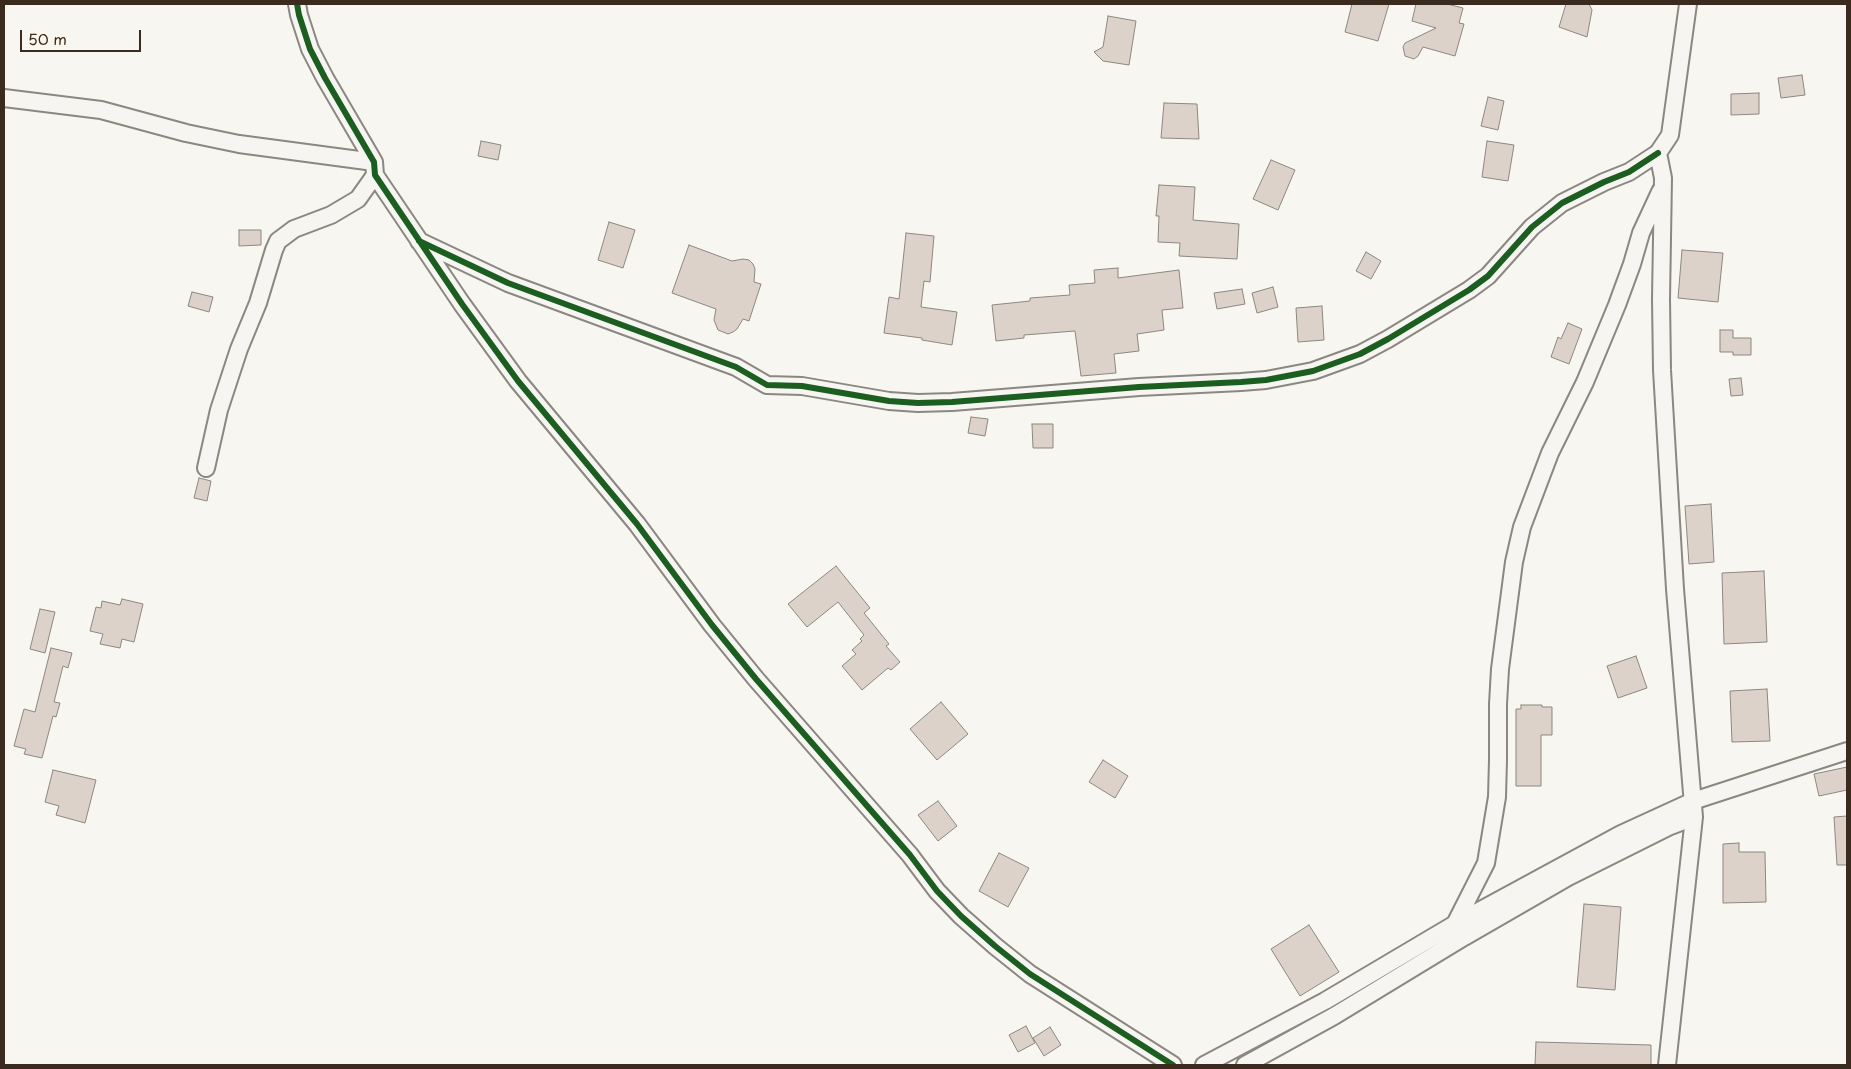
<!DOCTYPE html>
<html>
<head>
<meta charset="utf-8">
<style>
  body { margin:0 }
  #map { position:relative; width:1851px; height:1069px; overflow:hidden; background:#f8f6f0; font-family:"Playpen Sans",sans-serif }
  canvas { display:block }
  .frame { position:absolute; inset:0; border:5px solid #3b2a1e; pointer-events:none }
  .scale { position:absolute; left:20px; top:30px; width:121px; height:22px; box-sizing:border-box; border:2px solid #3b2a1e; border-top:0; padding-left:6px; font-size:15px; line-height:18px; white-space:nowrap; color:#3b2a1e; -webkit-text-stroke:4px #fbf7ec; paint-order:stroke }
</style>
</head>
<body>
<div id="map">
<canvas width="1851" height="1069"></canvas>
<div class="frame"></div>
<div class="scale">50 m</div>
</div>
<script>
const context = document.querySelector('canvas').getContext('2d');
context.lineJoin = 'round';
function fill(path, color) {
  context.fillStyle = color;
  context.fill(path, 'evenodd');
}
function shape(rows) {
  const path = new Path2D();
  for (const r of rows) {
    path.moveTo(r[0], r[1]);
    for (let i = 2; i < r.length; i += 2) path.lineTo(r[i], r[i + 1]);
  }
  return path;
}
function trace(path, color, width, dash) {
  context.strokeStyle = color;
  context.lineWidth = width;
  context.lineCap = dash ? 'butt' : 'round';
  context.setLineDash(dash || []);
  context.stroke(path);
}
const building = shape([
  [1352,4,1389,4,1378,41,1345,32,1352,4],
  [1416,4,1447,4,1463,8,1459,23,1464,24,1455,56,1423,47,1418,56,1414,59,1405,56,1403,47,1405,43,1436,28,1412,21,1416,4],
  [1566,4,1589,4,1592,10,1587,37,1559,27,1566,4],
  [1108,16,1136,21,1129,65,1103,61,1094,52,1103,47,1108,16],
  [1802,75,1805,95,1781,98,1778,78,1802,75],
  [1759,93,1759,114,1731,115,1731,94,1759,93],
  [1488,97,1504,101,1498,130,1481,126,1488,97],
  [1164,103,1197,104,1199,139,1161,138,1164,103],
  [481,141,501,145,498,160,478,156,481,141],
  [1487,141,1514,145,1508,181,1482,177,1487,141],
  [1271,160,1295,170,1278,210,1253,199,1271,160],
  [1159,185,1195,187,1193,220,1239,224,1237,259,1179,256,1180,243,1158,242,1159,216,1156,216,1159,185],
  [609,222,635,230,623,268,598,260,609,222],
  [239,230,261,230,261,245,239,246,239,230],
  [906,233,934,236,930,282,924,281,921,307,957,312,952,345,922,340,922,338,884,333,889,297,899,299,906,233],
  [689,245,732,261,743,259,749,260,753,264,755,269,754,282,761,284,749,321,743,319,737,329,733,332,728,334,718,330,714,320,716,309,672,293,689,245],
  [1682,250,1723,253,1718,302,1678,298,1682,250],
  [1366,252,1381,261,1371,279,1356,271,1366,252],
  [1118,268,1118,278,1179,270,1183,308,1162,310,1164,330,1137,334,1139,351,1114,354,1116,373,1081,376,1075,331,1024,335,1024,338,996,341,992,305,1030,301,1030,298,1070,295,1069,285,1095,283,1094,270,1118,268],
  [1273,287,1278,307,1257,313,1252,293,1273,287],
  [1242,289,1245,304,1217,309,1214,293,1242,289],
  [192,292,213,297,209,312,188,306,192,292],
  [1322,306,1324,340,1298,342,1296,308,1322,306],
  [1568,323,1582,329,1569,364,1551,357,1558,337,1561,339,1568,323],
  [1720,330,1733,330,1733,338,1751,338,1751,355,1733,355,1733,352,1720,352,1720,330],
  [1741,378,1743,395,1731,396,1729,379,1741,378],
  [971,417,988,419,985,436,968,433,971,417],
  [1032,424,1053,424,1053,448,1033,448,1032,424],
  [199,478,211,481,207,501,194,498,199,478],
  [1711,504,1714,562,1689,564,1685,506,1711,504],
  [836,566,870,608,864,613,889,644,886,646,900,662,891,670,888,668,862,690,842,666,856,654,852,650,862,641,860,639,864,635,838,602,807,627,788,604,836,566],
  [1764,571,1767,642,1724,644,1722,573,1764,571],
  [122,599,143,604,134,642,122,639,120,648,100,644,103,634,90,631,96,607,101,608,102,601,120,605,122,599],
  [40,609,55,612,45,653,30,649,40,609],
  [51,648,72,653,68,668,63,666,54,702,60,703,56,717,53,716,42,758,24,754,26,749,14,746,24,709,35,712,51,648],
  [1636,656,1647,688,1618,698,1607,666,1636,656],
  [1767,689,1770,741,1732,742,1730,691,1767,689],
  [941,702,968,734,937,760,910,729,941,702],
  [1521,705,1542,705,1542,707,1552,707,1552,735,1541,735,1541,786,1516,786,1516,709,1521,709,1521,705],
  [1103,760,1128,776,1115,798,1089,782,1103,760],
  [1847,767,1847,790,1819,796,1814,774,1847,767],
  [53,770,96,780,85,823,56,815,59,806,45,802,53,770],
  [938,801,957,826,938,841,918,815,938,801],
  [1847,816,1847,865,1837,865,1834,817,1847,816],
  [1739,843,1739,852,1765,852,1766,902,1723,903,1723,844,1739,843],
  [999,853,1029,868,1008,907,979,891,999,853],
  [1584,904,1621,907,1615,990,1577,987,1584,904],
  [1309,925,1339,972,1300,996,1271,949,1309,925],
  [1026,1026,1035,1043,1018,1052,1009,1035,1026,1026],
  [1050,1027,1061,1045,1044,1056,1033,1038,1050,1027],
  [1536,1042,1651,1045,1651,1065,1535,1065,1536,1042]
]);
fill(building, '#dcd2ca');
trace(building, '#8b8781', 1);
const minor = shape([
  [297,4,299,15,310,49,325,78,374,162,375,175,462,304,518,381,637,524,712,625,756,679,910,855,937,891,961,916,995,946,1030,974,1173,1065],
  [4,98,101,110,186,133,239,144,374,162],
  [419,241,508,283,736,367,767,385,802,386,889,401,918,403,952,402,1139,387,1241,382,1266,380,1313,371,1360,354,1388,339,1469,290,1488,276,1532,227,1562,203,1604,182,1629,172,1658,153],
  [206,468,219,410,239,349,258,303,274,250,278,241,294,229,331,215,358,199,375,175],
  [1455,924,1486,863,1497,797,1498,760,1498,704,1500,669,1514,562,1522,527,1550,453,1585,382,1617,305,1632,264,1641,233,1660,192],
  [1204,1065,1325,1001,1455,924,1621,834,1693,801,1847,751],
  [1245,1065,1334,1016,1464,937,1568,877,1668,827,1694,817],
  [1667,1065,1694,817,1675,589,1662,370,1661,299,1663,178,1658,153,1670,135,1688,4]
]);
trace(minor, '#8b8781', 20);
trace(minor, '#f6f5f1', 16);
trace(shape([
  [297,4,299,15,310,49,325,78,374,162,375,175,462,304,518,381,637,524,712,625,756,679,910,855,937,891,961,916,995,946,1030,974,1173,1065],
  [419,241,508,283,736,367,767,385,802,386,889,401,918,403,952,402,1139,387,1241,382,1266,380,1313,371,1360,354,1388,339,1469,290,1488,276,1532,227,1562,203,1604,182,1629,172,1658,153]
]), '#1b5e20', 6);
</script>
</body>
</html>
